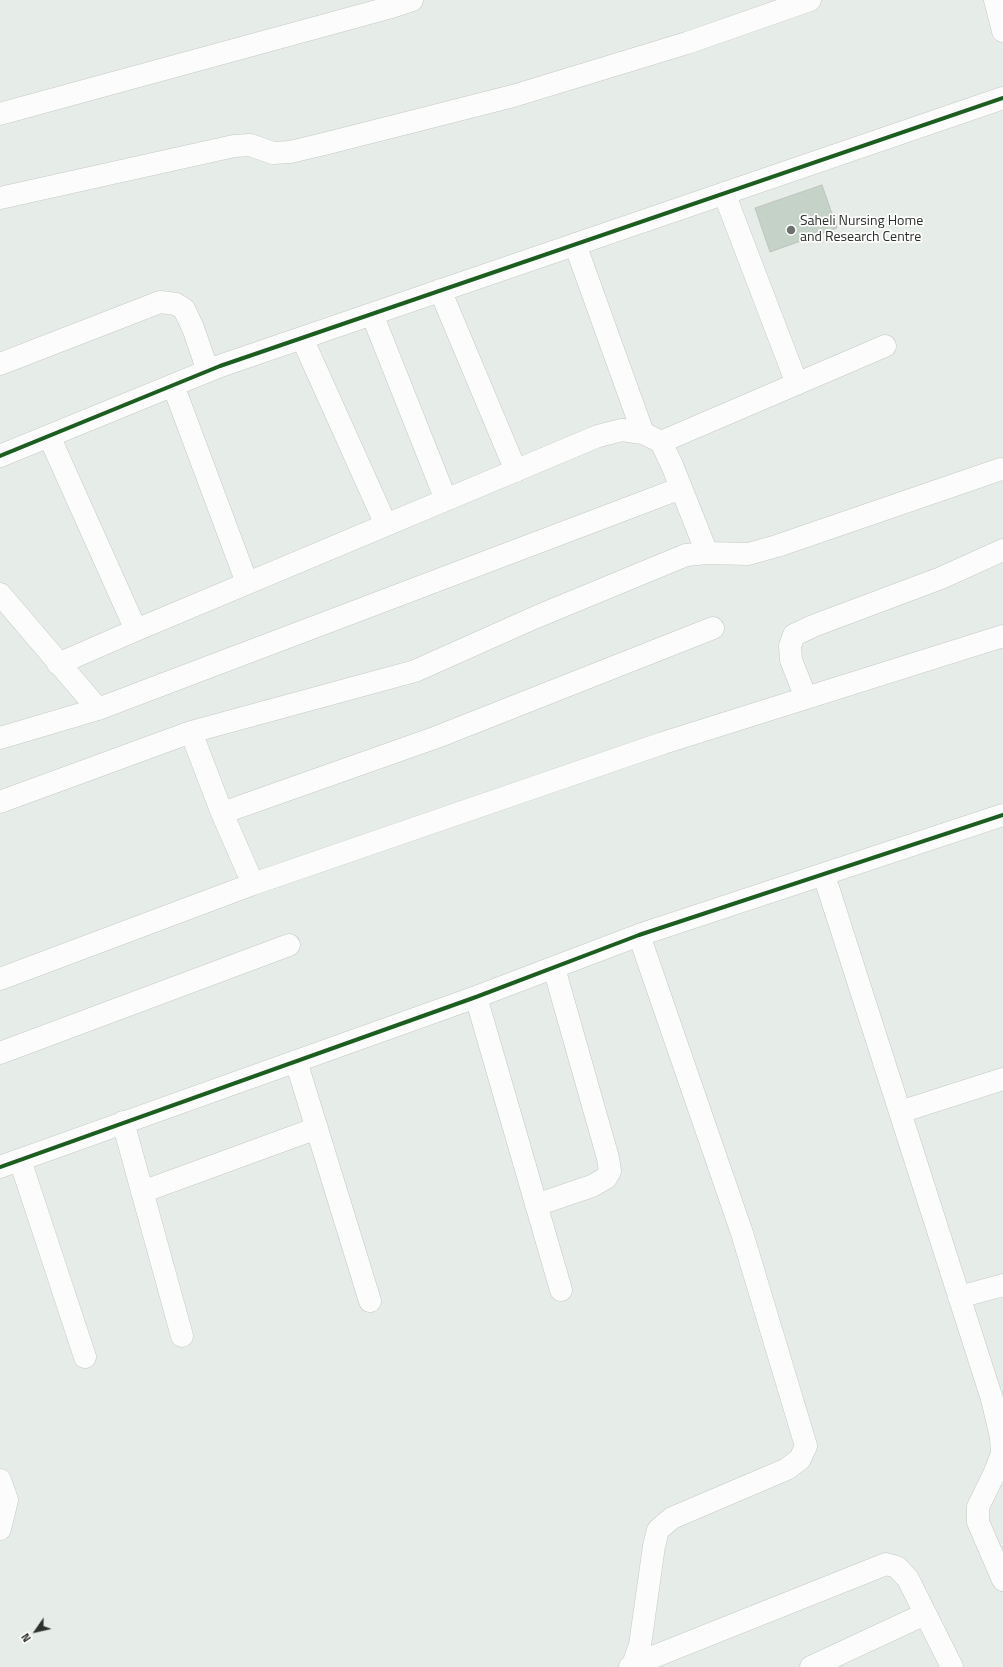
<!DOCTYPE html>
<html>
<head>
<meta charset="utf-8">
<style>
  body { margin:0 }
  #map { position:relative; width:1003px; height:1667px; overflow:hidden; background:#e6ece7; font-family:"Titillium Web",sans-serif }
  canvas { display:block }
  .north { position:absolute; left:16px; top:1611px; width:40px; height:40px; -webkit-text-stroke:3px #fff; paint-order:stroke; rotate:236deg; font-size:11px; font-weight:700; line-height:16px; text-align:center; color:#2d302d }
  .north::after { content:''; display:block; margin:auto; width:14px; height:18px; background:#2d302d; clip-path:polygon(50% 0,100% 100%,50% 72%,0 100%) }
</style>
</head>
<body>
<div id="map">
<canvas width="1003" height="1667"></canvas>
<div class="north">N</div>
</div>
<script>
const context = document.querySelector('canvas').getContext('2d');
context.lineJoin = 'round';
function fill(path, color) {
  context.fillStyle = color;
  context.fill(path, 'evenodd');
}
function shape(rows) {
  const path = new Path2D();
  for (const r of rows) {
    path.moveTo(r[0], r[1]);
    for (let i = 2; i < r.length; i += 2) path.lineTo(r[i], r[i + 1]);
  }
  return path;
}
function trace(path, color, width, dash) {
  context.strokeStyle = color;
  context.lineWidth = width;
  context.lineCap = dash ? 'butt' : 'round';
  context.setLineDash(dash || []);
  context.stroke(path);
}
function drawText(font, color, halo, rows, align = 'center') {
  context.font = font + ' "Titillium Web",sans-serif';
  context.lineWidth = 3.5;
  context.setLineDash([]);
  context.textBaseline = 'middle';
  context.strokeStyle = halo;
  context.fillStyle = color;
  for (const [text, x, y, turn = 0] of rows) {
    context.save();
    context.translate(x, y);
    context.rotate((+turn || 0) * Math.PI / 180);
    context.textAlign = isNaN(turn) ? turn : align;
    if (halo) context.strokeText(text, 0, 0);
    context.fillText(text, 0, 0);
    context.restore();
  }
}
const building = shape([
  [822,185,837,228,770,252,755,208,822,185]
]);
fill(building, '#c5d2c7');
trace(building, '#bfc3bf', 1);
const minor = shape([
  [995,0,1003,31],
  [0,114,388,8,412,0],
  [724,193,797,384],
  [0,198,234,146,250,145,273,153,290,152,324,144,513,96,687,43,810,0],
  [575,244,643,433],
  [440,290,516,471],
  [372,314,446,500],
  [302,338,386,525],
  [0,364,160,302,176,304,184,309,193,328,208,371],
  [173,385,247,583],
  [49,436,136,630],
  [661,442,885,346],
  [0,456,220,366,1003,98],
  [0,594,98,709],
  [58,664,136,630,598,436,622,430,643,433,661,442,672,465,707,553],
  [806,698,791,660,790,646,794,635,813,626,941,578,1003,550],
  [191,732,222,813,253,884],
  [0,738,98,709,681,488],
  [0,802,191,732,415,671,536,617,686,555,707,553,748,554,777,546,1001,469],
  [222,813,437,737,713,628],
  [824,875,992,1399,1001,1437,1002,1454,995,1472,978,1507,978,1522,1003,1580],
  [0,979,253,884,663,743,1003,636],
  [476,997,561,1290],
  [0,1053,289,945],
  [296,1061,370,1301],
  [900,1112,1003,1079],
  [123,1122,182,1336],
  [20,1160,85,1357],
  [0,1167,476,997,639,935,1003,815],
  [142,1192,317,1128],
  [536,1205,592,1186,606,1178,610,1171,608,1158,554,968],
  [959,1297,1003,1285],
  [0,1480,7,1500,0,1529],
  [633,1665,886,1564,897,1567,908,1579,952,1667],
  [630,1667,633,1665,640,1645,654,1546,658,1530,672,1518,787,1469,800,1459,806,1446,742,1233,639,935],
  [811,1667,925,1614]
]);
trace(minor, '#c5c9c5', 23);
trace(minor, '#fbfcfb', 22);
trace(shape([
  [0,456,220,366,1003,98],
  [0,1167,476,997,639,935,1003,815]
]), '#1b5e20', 4);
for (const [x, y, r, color] of [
  [791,230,5,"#6e726e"]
]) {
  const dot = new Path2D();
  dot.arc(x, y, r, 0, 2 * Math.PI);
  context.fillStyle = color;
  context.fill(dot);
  trace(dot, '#fff', 1.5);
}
drawText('14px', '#2d302d', '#fff', [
  ["Saheli Nursing Home",800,222],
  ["and Research Centre",800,238]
], 'left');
</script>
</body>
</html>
